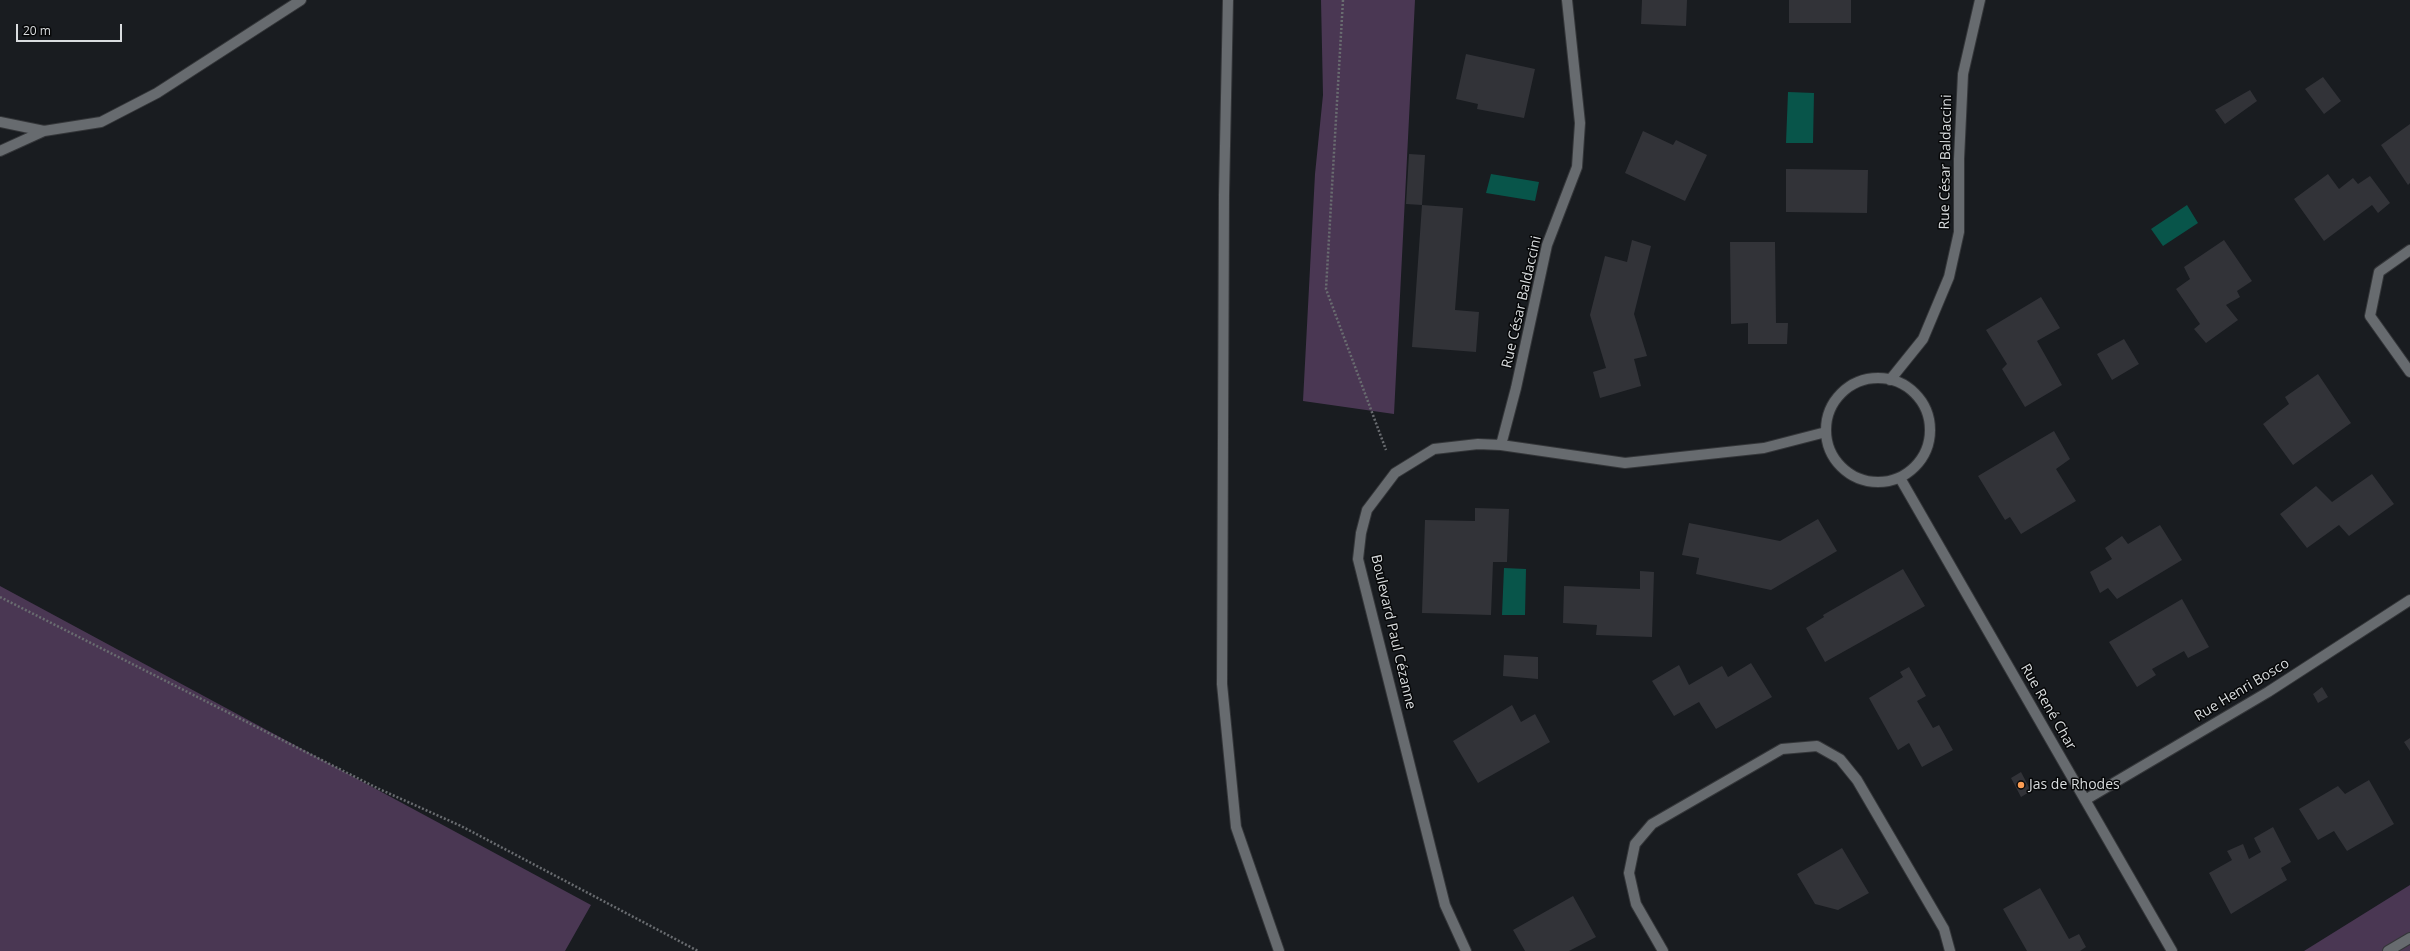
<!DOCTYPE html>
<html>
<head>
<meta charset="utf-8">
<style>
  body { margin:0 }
  #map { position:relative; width:2410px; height:951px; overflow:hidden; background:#191c20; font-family:"Open Sans",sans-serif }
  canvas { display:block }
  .scale { position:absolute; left:16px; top:24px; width:106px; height:18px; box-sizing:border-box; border:2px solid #dadddf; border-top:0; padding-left:5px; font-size:12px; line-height:14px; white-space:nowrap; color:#dadddf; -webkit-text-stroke:3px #060708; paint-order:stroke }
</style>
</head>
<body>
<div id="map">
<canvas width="2410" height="951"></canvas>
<div class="scale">20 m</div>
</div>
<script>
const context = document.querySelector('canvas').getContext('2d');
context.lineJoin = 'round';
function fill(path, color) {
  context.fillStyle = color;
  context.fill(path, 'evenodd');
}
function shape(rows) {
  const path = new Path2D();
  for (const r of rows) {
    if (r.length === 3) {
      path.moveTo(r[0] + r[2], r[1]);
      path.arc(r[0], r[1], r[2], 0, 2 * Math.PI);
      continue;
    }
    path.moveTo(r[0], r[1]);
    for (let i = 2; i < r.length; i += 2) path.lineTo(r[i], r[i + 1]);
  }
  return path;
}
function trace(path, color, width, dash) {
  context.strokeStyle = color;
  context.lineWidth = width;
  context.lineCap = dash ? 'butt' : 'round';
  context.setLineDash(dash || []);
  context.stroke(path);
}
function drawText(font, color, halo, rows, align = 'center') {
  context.font = font + ' "Open Sans",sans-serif';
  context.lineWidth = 3;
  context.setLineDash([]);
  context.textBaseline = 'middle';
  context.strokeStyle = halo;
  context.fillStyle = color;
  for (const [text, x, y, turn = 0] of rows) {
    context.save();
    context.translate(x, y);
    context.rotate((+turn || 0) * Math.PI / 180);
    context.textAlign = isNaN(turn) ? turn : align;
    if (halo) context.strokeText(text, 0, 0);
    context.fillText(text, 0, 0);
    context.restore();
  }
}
fill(shape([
  [1321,0,1415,0,1394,414,1303,401,1315,174,1323,95],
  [0,586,591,905,565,951,0,951],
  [2410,885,2410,951,2304,951]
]), '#4a3753');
fill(shape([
  [1788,92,1814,93,1813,143,1786,143],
  [1491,174,1539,182,1535,201,1486,193],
  [2187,205,2198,223,2163,246,2151,229],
  [1504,568,1526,569,1525,615,1502,615]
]), '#08554a');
fill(shape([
  [1642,0,1687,0,1686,26,1641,24],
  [1789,0,1851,0,1851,23,1789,23],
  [1466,54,1535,69,1524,118,1477,109,1478,104,1456,99],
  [2323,77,2341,101,2324,114,2305,89],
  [2250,90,2257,101,2225,124,2215,110],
  [2410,124,2410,183,2408,185,2381,145],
  [1643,131,1673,145,1676,140,1707,155,1685,201,1625,173],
  [1409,154,1425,155,1422,205,1406,204],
  [1786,169,1868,170,1867,213,1786,212],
  [2328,174,2339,189,2353,178,2358,184,2370,176,2390,203,2378,213,2372,205,2324,241,2294,199],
  [1422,205,1463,208,1455,310,1479,312,1476,352,1412,347],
  [1632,240,1651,246,1634,314,1647,356,1634,359,1641,386,1600,398,1593,372,1606,368,1590,315,1605,256,1627,262],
  [2224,240,2252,281,2237,291,2240,297,2226,305,2238,320,2206,343,2194,329,2200,324,2176,289,2190,279,2184,267],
  [1730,242,1775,242,1776,323,1788,323,1787,344,1748,344,1748,323,1731,324],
  [2041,297,2060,328,2037,341,2062,385,2025,407,2002,369,2007,364,1986,330],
  [2124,339,2139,364,2112,380,2097,354],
  [2318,374,2351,423,2293,465,2263,424,2289,404,2285,397],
  [2054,431,2070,459,2056,469,2076,501,2021,534,2010,517,2005,520,1978,476],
  [2372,474,2394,504,2349,536,2339,525,2307,548,2280,514,2316,486,2332,502],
  [1475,508,1509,509,1507,562,1493,562,1491,615,1422,613,1425,520,1475,521],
  [1818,519,1837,551,1771,590,1696,574,1699,558,1682,555,1689,523,1780,541],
  [2160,525,2182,560,2117,599,2108,588,2100,593,2090,572,2112,559,2105,548,2122,536,2128,544],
  [1903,569,1925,606,1825,662,1806,628,1824,617,1823,615],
  [1640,571,1654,572,1652,637,1596,635,1597,625,1563,623,1564,586,1640,589],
  [2182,599,2209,647,2188,658,2184,651,2152,669,2156,675,2137,687,2109,642],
  [1504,655,1538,657,1538,679,1503,676],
  [1751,663,1772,697,1716,729,1699,702,1674,716,1652,681,1679,665,1689,685,1722,666,1728,677],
  [1909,667,1926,696,1917,701,1933,728,1939,725,1953,750,1922,767,1909,743,1898,750,1869,698,1903,677,1900,672],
  [2322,687,2328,697,2318,703,2313,694],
  [1512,705,1521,722,1535,714,1550,742,1478,783,1453,741],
  [2410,738,2410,751,2404,742],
  [2021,772,2031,791,2021,797,2011,778],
  [2369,780,2394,824,2347,851,2334,831,2318,840,2299,809,2338,786,2345,794],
  [2273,827,2291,862,2281,868,2287,880,2231,914,2209,873,2232,860,2227,851,2243,844,2249,859,2261,852,2254,838],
  [1842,848,1869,893,1838,910,1815,904,1797,874],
  [2040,888,2069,939,2079,934,2086,947,2080,951,2027,951,2003,909],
  [1573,896,1596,937,1569,951,1525,951,1513,930]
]), '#323338');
const lane = shape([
  [1228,0,1224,195,1222,684,1236,827,1279,951],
  [0,122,44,131,101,122,157,93,301,0],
  [0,151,44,131]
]);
const street = shape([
  [2410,250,2379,272,2370,316,2410,372],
  [1878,430,52],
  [1890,380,1923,339,1949,277,1959,232,1959,159,1963,74,1980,0],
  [1501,445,1516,388,1547,245,1577,167,1580,123,1567,0],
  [1900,478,2172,951],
  [2085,800,2268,692,2410,600],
  [1466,951,1445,905,1358,559,1361,533,1367,510,1395,473,1434,449,1478,444,1501,445,1625,463,1764,448,1826,432],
  [1663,951,1636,904,1629,873,1635,844,1652,824,1782,749,1817,746,1840,759,1857,780,1944,929,1950,951],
  [2388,951,2410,938]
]);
trace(lane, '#343639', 12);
trace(street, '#343639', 12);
trace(shape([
  [1343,0,1326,289,1386,450],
  [0,597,377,788,461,826,698,951]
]), '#696c70', 2.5, [2, 2]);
trace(lane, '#676b6f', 10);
trace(street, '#676b6f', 10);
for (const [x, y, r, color] of [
  [2021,785,4,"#fc9d53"]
]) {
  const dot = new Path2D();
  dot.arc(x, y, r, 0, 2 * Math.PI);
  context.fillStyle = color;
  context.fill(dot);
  trace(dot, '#060708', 1.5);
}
drawText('14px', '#dadddf', '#060708', [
  ["Rue César Baldaccini",1946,162,-89],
  ["Rue César Baldaccini",1522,302,-77],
  ["Boulevard Paul Cézanne",1393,632,77],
  ["Rue Henri Bosco",2242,690,-31],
  ["Rue René Char",2048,707,60]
]);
drawText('14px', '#dadddf', '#060708', [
  ["Jas de Rhodes",2029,785]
], 'left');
</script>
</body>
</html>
